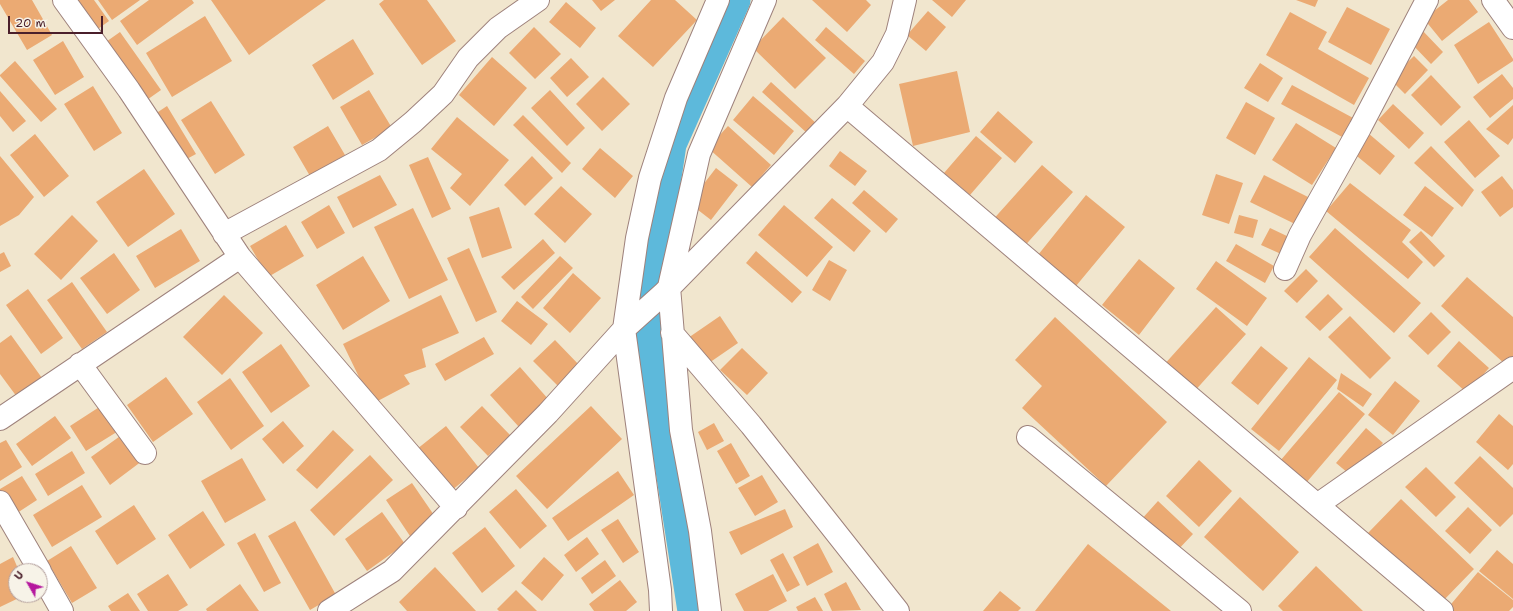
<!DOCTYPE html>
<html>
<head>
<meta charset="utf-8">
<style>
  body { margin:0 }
  #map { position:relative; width:1513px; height:611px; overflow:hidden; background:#f1e6ce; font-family:"Shantell Sans",sans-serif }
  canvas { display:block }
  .north { position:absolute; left:8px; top:563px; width:40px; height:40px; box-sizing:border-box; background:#f7f3e8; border:1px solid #b29e9c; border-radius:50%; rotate:309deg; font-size:11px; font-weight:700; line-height:16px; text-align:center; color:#4a1f2b }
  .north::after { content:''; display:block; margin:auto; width:14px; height:18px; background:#b5179e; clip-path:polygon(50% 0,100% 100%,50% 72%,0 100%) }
  .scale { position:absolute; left:8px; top:16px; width:95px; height:18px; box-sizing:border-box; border:2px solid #4a1f2b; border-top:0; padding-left:5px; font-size:12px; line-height:14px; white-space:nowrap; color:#4a1f2b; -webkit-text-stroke:3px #f7f3e8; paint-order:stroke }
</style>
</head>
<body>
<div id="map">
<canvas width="1513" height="611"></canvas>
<div class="north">U</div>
<div class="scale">20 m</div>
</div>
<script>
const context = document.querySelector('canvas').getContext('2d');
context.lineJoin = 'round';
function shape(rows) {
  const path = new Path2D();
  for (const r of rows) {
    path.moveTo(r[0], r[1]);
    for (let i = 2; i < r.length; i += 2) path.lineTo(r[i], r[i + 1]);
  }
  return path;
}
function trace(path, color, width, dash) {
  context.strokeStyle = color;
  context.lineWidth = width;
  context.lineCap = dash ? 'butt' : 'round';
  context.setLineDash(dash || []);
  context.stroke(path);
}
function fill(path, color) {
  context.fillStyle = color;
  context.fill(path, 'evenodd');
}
trace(shape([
  [694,611,646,304,670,144,734,0]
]), '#5db9db', 33);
fill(shape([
  [0,0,32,0,52,35,27,50,0,4],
  [67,0,94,0,109,21,91,34],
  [98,0,140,0,112,20],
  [149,0,192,0,194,3,137,45,120,21],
  [211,0,326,0,249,55],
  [384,0,427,0,456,41,422,65,379,4],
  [592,0,615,0,601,11],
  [651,0,675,0,697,20,653,67,618,36],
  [812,0,866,0,871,5,847,32],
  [932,0,966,0,952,17],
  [1296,0,1318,0,1315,7],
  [1448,0,1469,0,1478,12,1442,41,1424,19],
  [566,2,596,28,580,48,549,22],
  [1347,7,1390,29,1371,65,1328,42],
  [928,11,946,27,926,51,907,35],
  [1290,12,1327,32,1318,49,1369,78,1354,105,1266,55],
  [205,16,232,61,172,97,146,53],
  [783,17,826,58,795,89,753,48],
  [1489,22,1513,59,1513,61,1478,84,1454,45],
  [534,27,561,54,535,79,509,53],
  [826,27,865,61,854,74,815,40],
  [1421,29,1443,52,1431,64,1409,41],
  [120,32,161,90,144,102,103,44],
  [353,39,374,74,333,100,312,65],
  [63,41,84,77,55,95,33,60],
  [1414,56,1428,70,1405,94,1390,79],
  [492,57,527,88,494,126,459,95],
  [571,58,589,77,567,97,550,78],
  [15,61,57,109,41,122,0,76,0,75],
  [1260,63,1283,78,1268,102,1244,88],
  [957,71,970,132,913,146,899,84],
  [1502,74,1513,88,1513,99,1490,118,1473,97],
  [1431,75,1461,107,1441,126,1411,95],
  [603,77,630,104,602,131,576,104],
  [771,82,817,124,808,134,762,92],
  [1292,85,1355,119,1344,138,1281,104],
  [93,86,122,133,94,151,64,104],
  [369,90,392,128,362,145,340,107],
  [550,90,585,128,567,146,531,108],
  [0,91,26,121,13,132,0,116],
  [753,96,794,131,774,155,733,120],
  [211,101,245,155,215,174,181,120],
  [1246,102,1275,118,1255,155,1226,138],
  [1393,104,1424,133,1409,149,1378,120],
  [1513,105,1513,138,1508,145,1486,129],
  [167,106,196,154,183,161,155,114],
  [998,111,1033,142,1015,163,980,132],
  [523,115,571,163,562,173,513,125],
  [457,117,509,160,470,206,450,188,462,174,431,149],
  [1469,120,1500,156,1475,178,1444,142],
  [1296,123,1336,148,1312,185,1272,160],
  [328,126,345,155,310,176,293,147],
  [728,126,771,165,752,187,708,148],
  [1368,133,1395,156,1380,175,1352,152],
  [35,134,69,176,44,197,10,155],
  [976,136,1002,158,970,195,944,173],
  [1431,146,1474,190,1462,207,1414,163],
  [600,148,633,176,615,198,582,169],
  [840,151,867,171,855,186,829,166],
  [0,156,34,197,19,215,0,226],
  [532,156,553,178,525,206,504,185],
  [428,157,451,209,432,218,409,165],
  [1042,165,1073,192,1021,250,990,223],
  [716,168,738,185,711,220,689,203],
  [144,169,175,214,128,247,96,202],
  [1216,174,1243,183,1229,224,1202,215],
  [380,175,397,205,353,228,337,197],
  [1264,175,1308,197,1295,224,1250,202],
  [1502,176,1513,190,1513,207,1500,217,1481,192],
  [1350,183,1411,230,1402,242,1423,262,1408,279,1326,211],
  [561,186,592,214,565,243,534,214],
  [1425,186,1454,208,1432,237,1403,215],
  [864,190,898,219,886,233,852,203],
  [1086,195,1125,227,1076,286,1038,255],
  [832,198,871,231,854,252,814,218],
  [329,205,345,233,317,249,301,222],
  [784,205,833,247,807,277,758,235],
  [499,207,512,248,482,258,469,217],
  [413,208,448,280,409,299,374,227],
  [72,215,98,241,61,280,34,254],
  [1239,215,1258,220,1253,238,1234,233],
  [286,225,304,256,268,277,250,246],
  [1270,228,1289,237,1281,254,1261,245],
  [1335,228,1421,303,1394,333,1309,257],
  [181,229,200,261,155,288,136,256],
  [1421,231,1445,256,1434,267,1409,242],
  [543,239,555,253,514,290,501,277],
  [1236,244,1274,266,1265,283,1226,261],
  [469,248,497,312,476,322,447,258],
  [756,251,802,292,792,303,746,263],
  [4,252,11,266,0,272,0,254],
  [114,253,140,290,107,314,80,278],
  [363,256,390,301,343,330,316,285],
  [560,256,573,268,533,309,521,297],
  [1139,259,1175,288,1139,335,1102,305],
  [829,260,847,270,830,301,812,290],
  [1216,261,1267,298,1247,326,1196,289],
  [1306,269,1318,281,1297,303,1284,291],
  [573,273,601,298,570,333,543,308],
  [1467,277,1513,317,1513,357,1506,365,1441,306],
  [72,282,107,332,82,349,47,300],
  [28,289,63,338,41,354,6,305],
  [1328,294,1343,309,1320,331,1305,317],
  [224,295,263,333,222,375,183,337],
  [441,295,459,333,422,349,426,367,404,375,410,384,372,404,343,344],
  [517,301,548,324,531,345,501,321],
  [1216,307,1246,334,1192,394,1162,367],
  [1431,312,1451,332,1428,355,1408,336],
  [720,316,738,343,706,365,688,338],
  [1350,316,1391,358,1370,379,1328,337],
  [1055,317,1167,422,1106,486,1022,408,1042,386,1015,360],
  [11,335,42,378,17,397,0,374,0,343],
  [484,337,494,354,445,381,435,364],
  [555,340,581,367,560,388,533,361],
  [1459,341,1489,368,1467,393,1437,366],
  [281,344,310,386,271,413,242,372],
  [1261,346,1288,368,1258,405,1231,383],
  [742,348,768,373,747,395,720,370],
  [1309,357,1337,380,1279,451,1251,429],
  [520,367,549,400,519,427,490,395],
  [1341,373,1372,394,1363,407,1337,389],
  [166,377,193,414,153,442,127,405],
  [230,378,264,426,231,450,197,402],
  [1395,381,1420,401,1393,435,1368,415],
  [1339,392,1365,414,1306,483,1280,461],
  [104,404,120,430,86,451,70,426],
  [482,406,510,435,488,456,460,427],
  [591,406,622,439,547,509,516,476],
  [1499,414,1513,426,1513,464,1508,470,1476,442],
  [55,416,71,438,32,466,16,444],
  [283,421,304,446,283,464,262,439],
  [714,423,724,441,707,450,698,432],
  [446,426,479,468,451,491,417,449],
  [1366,428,1383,443,1354,478,1336,463],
  [333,430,354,450,317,489,296,470],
  [123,434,142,461,110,485,91,457],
  [6,440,22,467,0,481,0,443],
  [731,443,750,476,736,484,717,451],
  [72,451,85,473,48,496,35,474],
  [370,455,393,480,334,536,310,510],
  [1480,456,1513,488,1513,514,1500,527,1454,483],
  [242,458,266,500,225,523,201,481],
  [1199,460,1232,491,1199,527,1166,496],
  [1426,467,1456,497,1436,517,1405,487],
  [618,471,634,495,568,541,552,518],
  [762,475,778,502,755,516,738,488],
  [22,476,37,500,14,515,0,492,0,489],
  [412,483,438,521,412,539,386,500],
  [82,485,102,517,52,547,33,515],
  [516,489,547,526,520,549,489,512],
  [1240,497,1299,552,1263,591,1204,537],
  [1401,499,1474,569,1441,603,1368,533],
  [1158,501,1193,534,1174,554,1140,521],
  [134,505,156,539,117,565,95,531],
  [1468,507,1492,530,1470,554,1445,531],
  [785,509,793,527,741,555,729,532],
  [203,511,225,545,190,569,168,535],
  [382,512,405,544,367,571,345,539],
  [618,519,639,552,623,563,601,530],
  [295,521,336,595,310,610,268,536],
  [485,527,515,566,482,593,452,553],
  [255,533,281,583,264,592,237,543],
  [587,537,599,554,576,572,564,555],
  [818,543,833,572,807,586,793,557],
  [1088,544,1140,586,1171,611,1035,611],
  [71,546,97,588,72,603,47,561],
  [1497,550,1513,564,1513,599,1479,571],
  [783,553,800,585,787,592,770,560],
  [13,557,19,571,16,571,16,595,25,595,0,607,0,564],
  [544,557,564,575,542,601,521,583],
  [605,560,616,576,592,594,581,578],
  [1316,566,1363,611,1283,611,1278,606],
  [435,567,476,611,407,611,399,602],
  [1478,572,1513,600,1513,607,1509,611,1449,611,1447,609],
  [168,574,188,605,178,611,148,611,137,594],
  [773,574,787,601,768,611,744,611,735,594],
  [620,580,637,602,626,611,594,611,589,604],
  [846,582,861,610,832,611,824,594],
  [240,584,259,611,207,611,206,609],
  [516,590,537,611,499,611,497,609],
  [1000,591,1021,608,1018,611,983,611],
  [128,593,140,611,111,611,108,606],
  [815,597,823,611,798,611,796,607]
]), '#ebaa73');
const minor = shape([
  [64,0,129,90,240,257,456,508],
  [1493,0,1513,28],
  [847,106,1442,611],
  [224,234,379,150,413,122,443,94,468,58,498,28,538,0],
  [1285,269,1300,235,1360,128,1427,0],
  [672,333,751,425,898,611],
  [80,364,145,453],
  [0,419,240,257],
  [1028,437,1240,611],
  [0,502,40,571],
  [1317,505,1513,368],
  [40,572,62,611],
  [329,611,392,571,548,413,624,329,664,293,847,106,883,62,897,34,905,0],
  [661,611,660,590,624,329,637,238,650,178,676,98,718,0],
  [710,611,700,531,681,430,669,287,699,154,765,0]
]);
trace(minor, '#9e827c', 24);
trace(minor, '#fff', 22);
</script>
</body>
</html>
